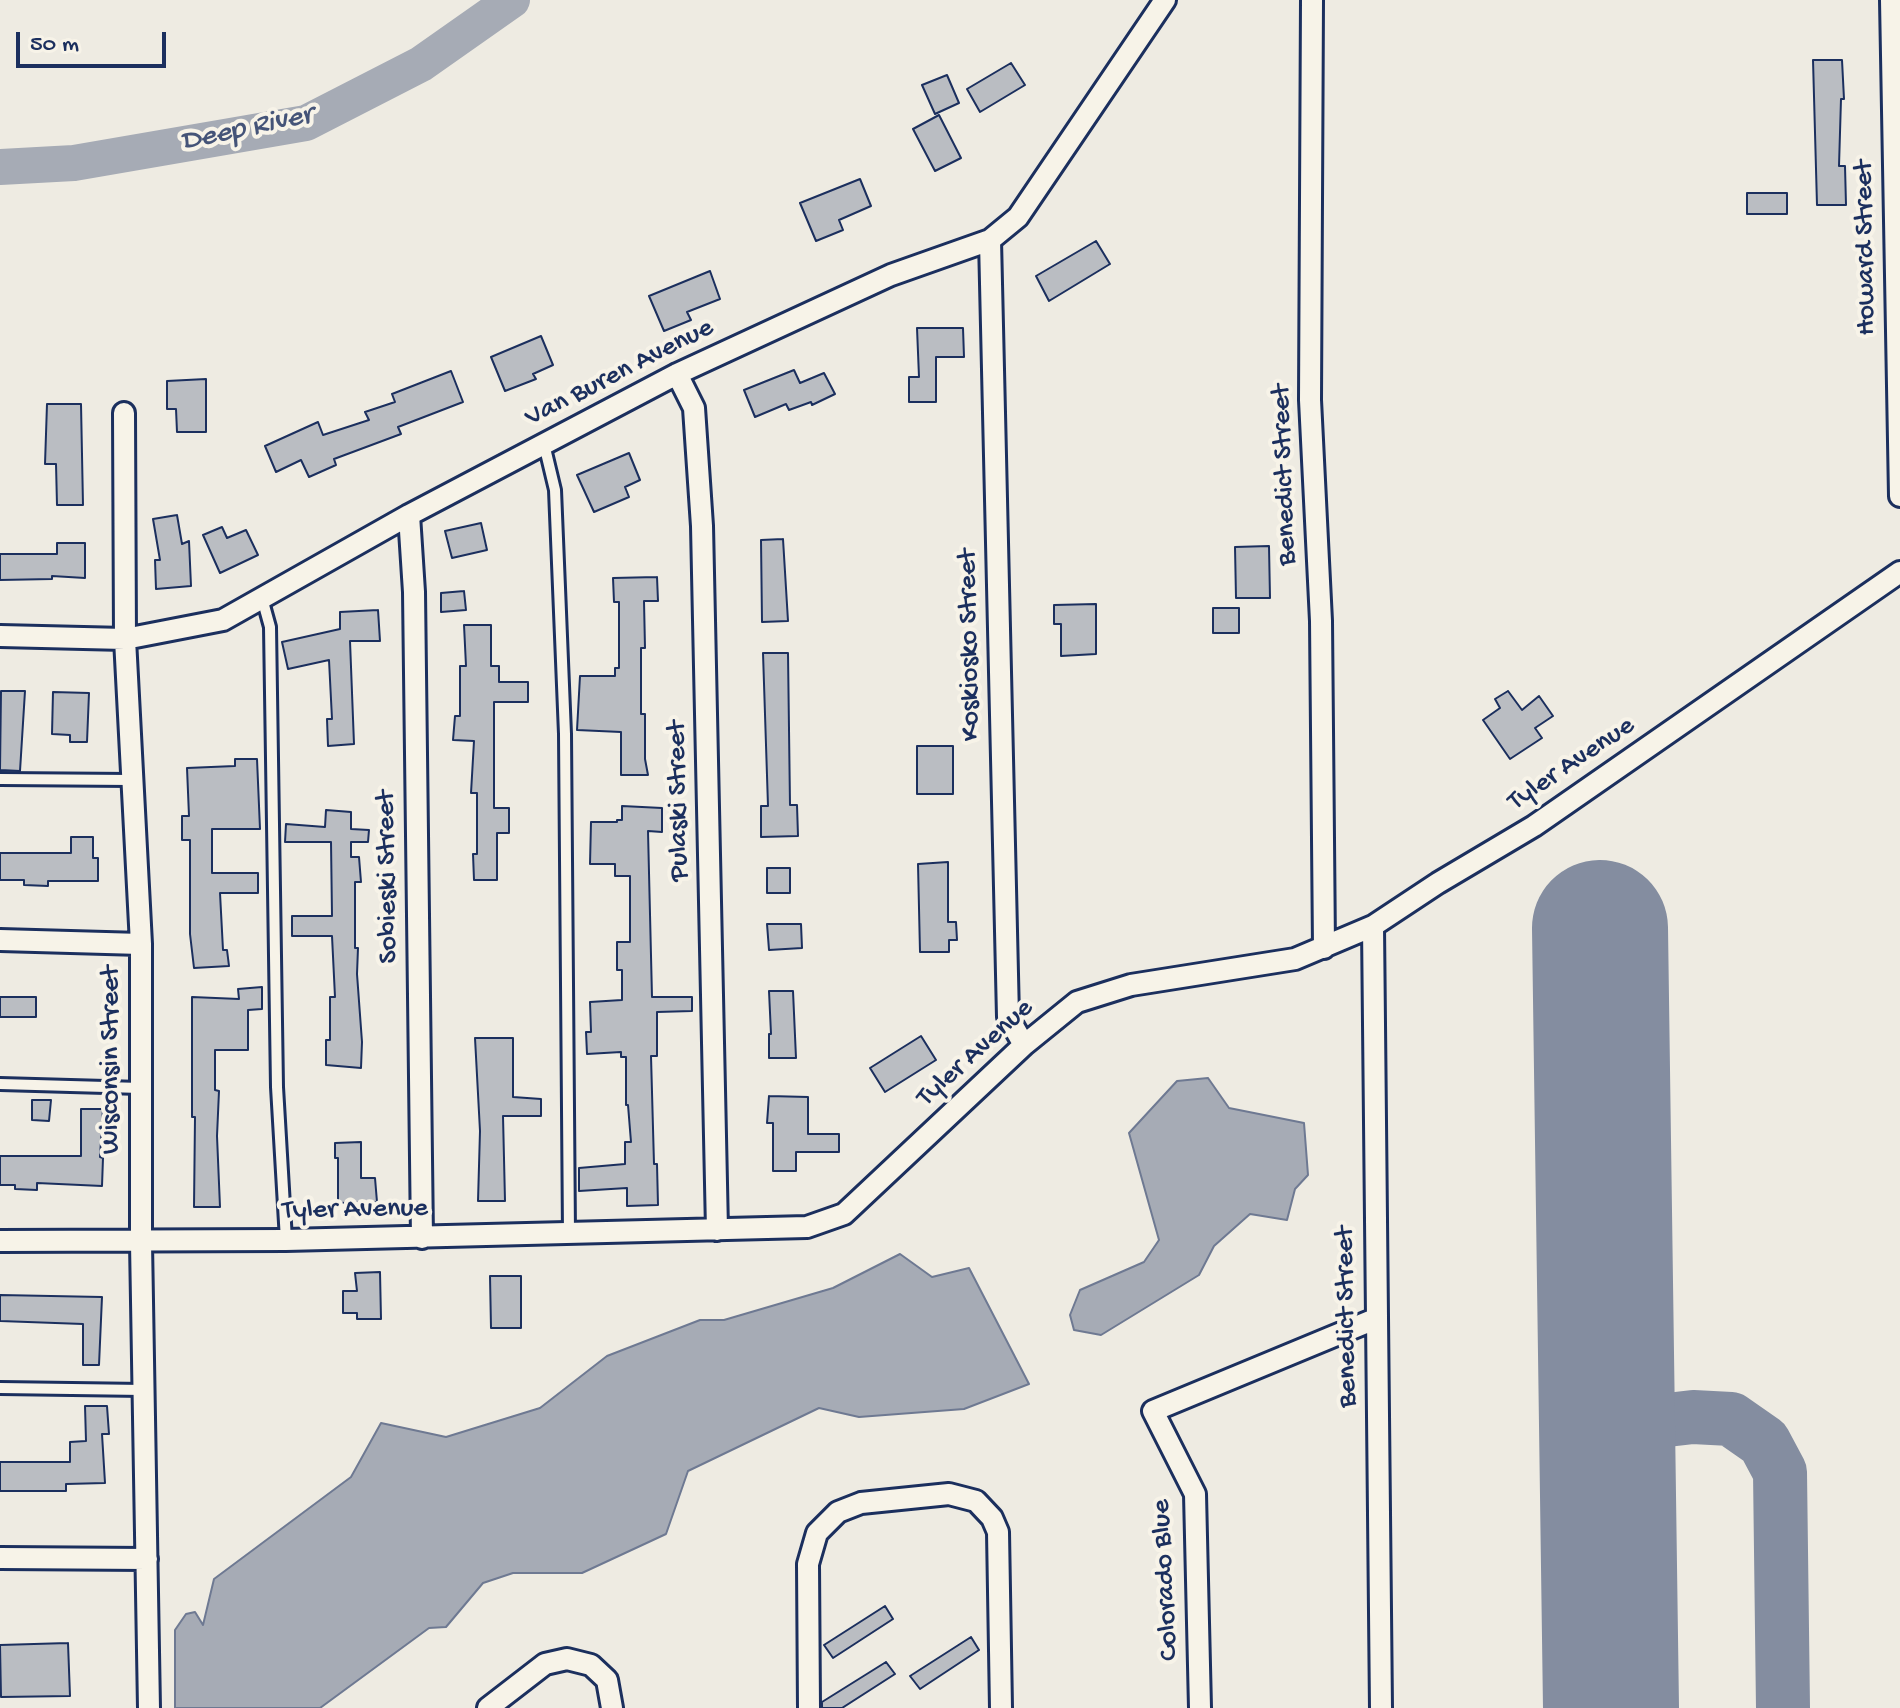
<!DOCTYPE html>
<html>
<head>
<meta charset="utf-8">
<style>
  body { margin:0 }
  #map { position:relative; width:1900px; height:1708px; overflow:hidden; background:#eeebe2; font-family:"Gochi Hand",sans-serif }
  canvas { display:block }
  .scale { position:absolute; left:16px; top:32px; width:150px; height:36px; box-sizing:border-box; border:4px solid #1b2f5e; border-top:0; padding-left:10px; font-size:24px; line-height:28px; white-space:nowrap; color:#1b2f5e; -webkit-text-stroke:6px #f7f3e8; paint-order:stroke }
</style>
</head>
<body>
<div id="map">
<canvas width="1900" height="1708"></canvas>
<div class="scale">50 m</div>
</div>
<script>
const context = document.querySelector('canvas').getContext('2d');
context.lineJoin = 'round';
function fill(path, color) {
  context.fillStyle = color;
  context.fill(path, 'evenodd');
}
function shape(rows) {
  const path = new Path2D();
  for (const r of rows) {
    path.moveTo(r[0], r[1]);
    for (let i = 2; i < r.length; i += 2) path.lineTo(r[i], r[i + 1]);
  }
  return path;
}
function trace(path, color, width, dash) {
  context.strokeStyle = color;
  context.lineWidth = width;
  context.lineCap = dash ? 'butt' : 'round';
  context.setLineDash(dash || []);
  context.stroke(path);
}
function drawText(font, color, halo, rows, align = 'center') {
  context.font = font + ' "Gochi Hand",sans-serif';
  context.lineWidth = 8;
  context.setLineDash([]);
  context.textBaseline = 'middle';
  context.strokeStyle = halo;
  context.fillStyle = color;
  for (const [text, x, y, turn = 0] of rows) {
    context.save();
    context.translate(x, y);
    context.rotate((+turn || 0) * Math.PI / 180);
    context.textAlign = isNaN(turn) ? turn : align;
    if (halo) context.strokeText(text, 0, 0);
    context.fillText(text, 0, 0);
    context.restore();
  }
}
const water = shape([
  [1208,1078,1229,1108,1304,1123,1308,1175,1295,1189,1287,1220,1250,1214,1214,1246,1199,1275,1101,1335,1074,1330,1070,1315,1080,1290,1144,1262,1159,1240,1129,1133,1177,1081,1208,1078],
  [900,1254,932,1277,969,1268,1029,1384,964,1409,859,1417,819,1408,688,1471,666,1534,582,1573,513,1573,483,1583,446,1627,429,1628,320,1708,175,1708,175,1630,186,1614,195,1612,203,1625,214,1579,351,1477,381,1423,446,1437,540,1408,607,1356,700,1320,724,1320,833,1288,900,1254]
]);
fill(water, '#a6abb5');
trace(water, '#6e7992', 2);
trace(shape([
  [0,167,74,163,306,123,421,64,512,0]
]), '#a6abb5', 36);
trace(shape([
  [1607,1427,1693,1417,1731,1419,1764,1442,1780,1472,1783,1708]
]), '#848da0', 54);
trace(shape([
  [1600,928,1611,1708]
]), '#848da0', 136);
const building = shape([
  [1813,60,1842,60,1844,99,1841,99,1839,166,1845,166,1846,205,1817,205,1813,60],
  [1011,63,1025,85,980,112,967,89,1011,63],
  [947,75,959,103,935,114,922,85,947,75],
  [939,115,961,158,935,171,913,129,939,115],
  [860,179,871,206,839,220,843,230,816,241,800,203,860,179],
  [1747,193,1787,193,1787,214,1747,214,1747,193],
  [1096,241,1110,264,1049,301,1036,276,1096,241],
  [710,271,720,299,687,312,691,320,664,331,649,296,710,271],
  [917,328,963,328,964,357,936,357,936,402,909,402,909,377,919,377,917,328],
  [541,336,553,365,533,374,536,379,505,391,491,357,541,336],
  [794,370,800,383,824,373,835,394,812,405,811,402,789,410,786,404,755,417,744,390,794,370],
  [451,371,463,402,398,427,401,434,334,459,336,465,309,477,301,460,276,472,265,446,318,422,323,435,369,420,365,412,395,402,392,394,451,371],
  [206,379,206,432,177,432,176,409,167,409,167,381,206,379],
  [47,404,81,404,83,505,57,505,56,464,45,464,47,404],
  [629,453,640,480,625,487,629,497,594,512,577,475,629,453],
  [177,515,182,544,189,541,191,586,156,589,155,560,160,560,153,519,177,515],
  [481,523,487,550,452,558,445,531,481,523],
  [222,527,227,538,246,530,258,555,220,573,203,535,222,527],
  [783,539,788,621,762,622,761,540,783,539],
  [57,543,85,543,85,578,52,576,52,579,0,580,0,554,57,554,57,543],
  [1269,546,1270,598,1236,598,1235,547,1269,546],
  [657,577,658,601,644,601,645,648,641,648,641,714,645,714,645,759,648,775,621,775,621,732,577,730,580,676,615,676,615,668,619,668,619,602,614,602,613,578,657,577],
  [464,591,466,610,441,612,441,593,464,591],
  [1096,604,1096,654,1061,656,1061,624,1054,624,1054,605,1096,604],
  [1213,608,1239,608,1239,633,1213,633,1213,608],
  [378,610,380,641,350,641,354,744,328,746,327,719,332,719,329,660,288,669,282,642,340,629,340,612,378,610],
  [464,625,491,625,491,666,499,666,499,682,528,682,528,702,494,702,494,808,509,808,509,833,497,833,497,880,474,880,473,854,477,854,477,793,471,793,474,741,453,740,455,716,460,716,460,666,466,666,464,625],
  [763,653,788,653,790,805,797,805,798,836,761,837,761,806,768,806,763,653],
  [1,691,25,691,20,771,0,770,1,691],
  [1508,691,1522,710,1539,696,1553,716,1535,728,1542,738,1510,759,1483,720,1500,708,1495,699,1508,691],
  [53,692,89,693,87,742,70,742,70,735,52,734,53,692],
  [917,746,953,746,953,794,917,794,917,746],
  [235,759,257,759,260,829,212,829,212,873,258,873,258,893,220,893,223,950,227,950,229,966,194,968,190,934,190,840,182,840,182,816,189,816,187,768,235,766,235,759],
  [622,806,662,808,662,832,648,831,652,997,692,997,692,1011,657,1012,657,1056,651,1056,654,1164,657,1164,658,1205,627,1206,627,1188,579,1191,579,1168,625,1164,625,1142,631,1142,628,1105,626,1105,626,1057,621,1057,621,1052,587,1054,586,1032,591,1032,590,1002,622,1000,622,970,617,970,617,942,630,942,630,876,615,876,615,864,590,864,591,822,617,822,617,820,622,820,622,806],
  [326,810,351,812,351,829,369,830,368,842,351,842,351,857,359,857,361,882,355,882,355,948,358,948,357,974,362,1042,361,1068,326,1065,326,1040,330,1040,330,997,335,997,332,936,292,936,292,916,332,916,331,842,285,842,286,824,325,827,326,810],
  [71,837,93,837,93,858,98,858,98,881,48,881,48,886,24,885,24,880,0,880,0,853,71,853,71,837],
  [948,862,948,922,956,922,957,940,949,940,949,952,920,952,918,864,948,862],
  [767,868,790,868,790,893,767,893,767,868],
  [767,924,801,924,802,948,769,950,767,924],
  [262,987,262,1009,248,1010,248,1050,215,1050,215,1090,219,1091,217,1136,220,1207,194,1207,195,1117,192,1117,192,997,239,999,238,989,262,987],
  [769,991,793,991,796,1058,769,1058,769,1034,771,1034,769,991],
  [0,997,36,997,36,1017,0,1017,0,997],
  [921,1036,936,1060,885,1092,870,1068,921,1036],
  [475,1038,513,1038,513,1097,541,1099,541,1116,503,1116,505,1201,478,1201,480,1131,475,1038],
  [769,1096,808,1097,808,1134,839,1134,839,1152,796,1152,796,1171,773,1171,773,1123,767,1123,769,1096],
  [32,1100,51,1100,49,1121,32,1120,32,1100],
  [81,1109,103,1109,100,1157,103,1158,102,1186,37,1183,37,1190,15,1189,15,1185,0,1185,0,1156,81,1156,81,1109],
  [361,1142,361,1178,375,1178,377,1202,338,1203,338,1158,335,1158,335,1143,361,1142],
  [380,1272,381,1319,357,1319,357,1313,343,1313,343,1291,357,1291,355,1273,380,1272],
  [490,1276,521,1276,521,1328,491,1328,490,1276],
  [0,1295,102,1297,99,1365,83,1365,83,1324,0,1321,0,1295],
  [85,1406,107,1406,109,1434,102,1434,105,1483,66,1484,66,1491,0,1491,0,1462,70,1462,70,1442,86,1441,85,1406],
  [885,1606,893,1619,833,1658,824,1645,885,1606],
  [971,1637,979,1650,920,1689,910,1676,971,1637],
  [68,1643,70,1696,1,1697,0,1645,68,1643],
  [886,1662,895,1674,842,1708,822,1708,822,1702,886,1662]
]);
fill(building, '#babdc2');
trace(building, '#1b2f5e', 2);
const service = shape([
  [544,444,555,490,565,734,569,1234],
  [262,598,270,627,277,1087,286,1240],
  [0,779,132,780],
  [0,1084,141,1088],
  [0,1388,144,1390]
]);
const minor = shape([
  [1312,0,1310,400,1321,621,1324,948],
  [1891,0,1900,496],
  [990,240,1008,1017,1024,1045],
  [677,374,694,408,702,526,717,1230],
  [124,413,125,639,141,944,141,1243,149,1708],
  [409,515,414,592,422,1238],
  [0,636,125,639,223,620,409,515,677,374,891,275,990,240,1018,217,1165,0],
  [1373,926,1381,1708],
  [0,940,141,944],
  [0,1241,286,1240,807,1227,844,1214,1024,1045,1077,1002,1131,985,1295,959,1373,926,1438,883,1534,826,1900,572],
  [0,1558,147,1559],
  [488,1708,545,1664,567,1659,591,1665,607,1680,612,1708],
  [809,1708,808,1564,817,1533,838,1512,861,1503,949,1494,976,1501,992,1518,998,1532,1001,1708],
  [1200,1708,1195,1494,1153,1411,1375,1319]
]);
trace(service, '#1b2f5e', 16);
trace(minor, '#1b2f5e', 26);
trace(service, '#f7f3e8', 10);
trace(minor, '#f7f3e8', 20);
drawText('28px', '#1b2f5e', '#f7f3e8', [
  ["Howard Street",1867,248,-91],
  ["Van Buren Avenue",620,374,-27],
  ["Benedict Street",1286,475,-92],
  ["Koskiosko Street",971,645,-91],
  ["Tyler Avenue",1572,765,-34],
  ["Pulaski Street",680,801,-91],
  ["Sobieski Street",389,877,-91],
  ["Tyler Avenue",976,1054,-42],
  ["Wisconsin Street",113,1060,-90],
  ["Tyler Avenue",355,1211,-1],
  ["Benedict Street",1348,1317,-91],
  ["Colorado Blue",1167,1580,-93]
]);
drawText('italic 30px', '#455478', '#f7f3e8', [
  ["Deep River",247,130,-12]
]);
</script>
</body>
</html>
